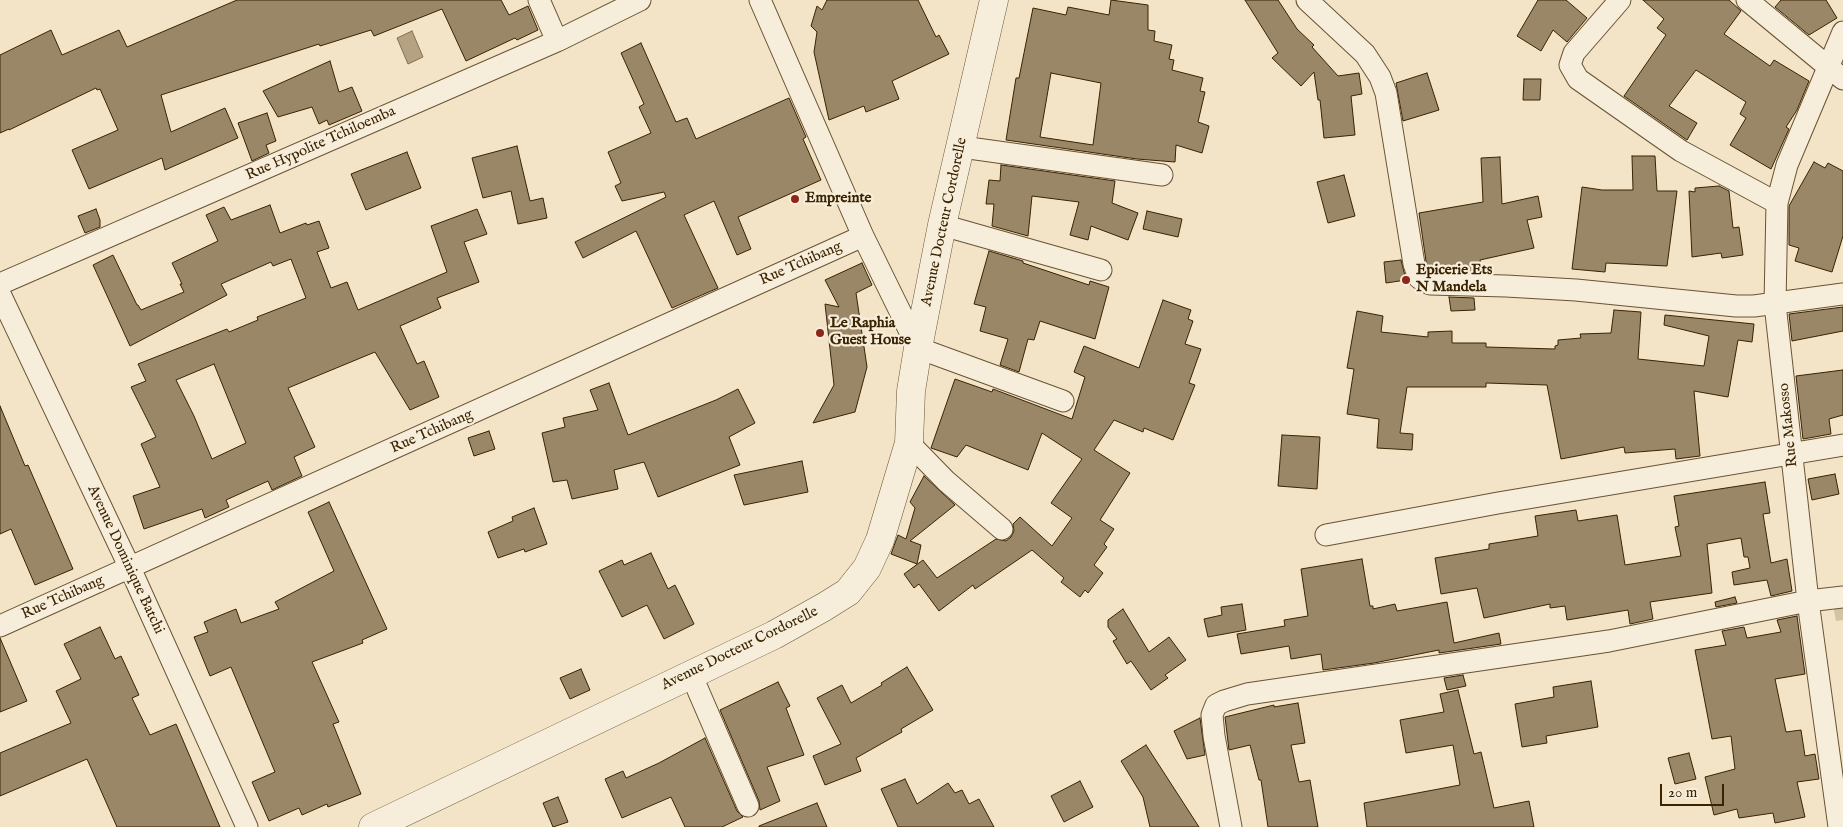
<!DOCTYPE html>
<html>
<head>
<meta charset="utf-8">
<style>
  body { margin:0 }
  #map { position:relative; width:1843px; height:827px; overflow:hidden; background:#f3e4c7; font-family:"IM FELL English",serif }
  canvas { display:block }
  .scale { position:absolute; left:1660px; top:784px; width:64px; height:22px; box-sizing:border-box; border:2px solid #392300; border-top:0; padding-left:6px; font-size:15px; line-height:18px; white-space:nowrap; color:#392300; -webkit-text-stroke:4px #f7eddb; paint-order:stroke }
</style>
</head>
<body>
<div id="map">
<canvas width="1843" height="827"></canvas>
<div class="scale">20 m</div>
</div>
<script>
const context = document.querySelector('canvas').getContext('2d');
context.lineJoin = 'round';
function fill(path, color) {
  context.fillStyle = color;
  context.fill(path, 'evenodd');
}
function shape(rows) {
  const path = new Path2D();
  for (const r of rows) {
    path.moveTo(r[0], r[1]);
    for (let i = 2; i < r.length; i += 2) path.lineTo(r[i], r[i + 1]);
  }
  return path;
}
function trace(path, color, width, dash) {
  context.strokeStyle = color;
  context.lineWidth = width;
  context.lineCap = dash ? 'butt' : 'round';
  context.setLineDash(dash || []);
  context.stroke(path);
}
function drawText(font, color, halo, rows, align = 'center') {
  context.font = font + ' "IM FELL English",serif';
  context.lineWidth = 4.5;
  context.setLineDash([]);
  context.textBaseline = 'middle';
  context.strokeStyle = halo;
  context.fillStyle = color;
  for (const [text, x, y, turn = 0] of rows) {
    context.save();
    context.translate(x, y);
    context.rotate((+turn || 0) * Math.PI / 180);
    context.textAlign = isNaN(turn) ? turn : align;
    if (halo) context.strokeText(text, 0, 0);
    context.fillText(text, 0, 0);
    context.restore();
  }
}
fill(shape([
  [1843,603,1843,620,1836,621,1833,605]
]), '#d3c3a5');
const water = shape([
  [412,31,423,57,408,64,397,38,412,31]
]);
fill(water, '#b4a283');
trace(water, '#836f4f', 1);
const building = shape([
  [237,0,501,0,509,15,528,6,538,30,517,40,515,38,466,61,442,9,374,36,371,30,320,46,319,44,161,95,171,132,225,108,238,138,165,170,162,158,89,189,72,150,118,130,100,89,97,90,96,88,9,130,9,129,0,133,0,55,51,30,62,55,119,30,127,47,237,0],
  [827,0,918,0,936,37,939,35,949,54,892,81,899,99,866,112,864,106,829,120,814,52,817,32,811,26,817,6,822,10,827,0],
  [1111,0,1148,5,1148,30,1155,31,1154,41,1172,45,1169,59,1174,60,1172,70,1203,78,1200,91,1205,92,1198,122,1209,126,1202,153,1176,145,1175,162,1137,159,1006,140,1016,78,1019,78,1033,8,1066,15,1068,7,1109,15,1111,0],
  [1051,73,1101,83,1093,145,1040,137,1051,73],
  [1245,0,1278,0,1297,29,1314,45,1312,47,1338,76,1359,73,1362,94,1351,96,1355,135,1324,138,1320,100,1318,100,1314,72,1301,86,1272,58,1278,53,1245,0],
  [1538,0,1566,0,1587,18,1567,42,1553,30,1541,51,1517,36,1538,0],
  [1643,0,1729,0,1741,11,1724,34,1770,66,1774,60,1809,81,1797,110,1786,127,1789,129,1771,169,1730,145,1746,118,1740,114,1746,102,1696,70,1669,106,1697,123,1687,140,1624,96,1666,35,1657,28,1664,19,1643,0],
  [1781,0,1826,0,1837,18,1809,35,1775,7,1781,0],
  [641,43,676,122,687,118,696,139,789,98,806,137,803,139,821,180,738,217,751,249,737,255,714,201,684,215,718,288,672,308,636,231,583,258,575,242,666,197,664,192,622,201,615,186,621,183,608,152,651,133,639,107,644,104,621,53,641,43],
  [330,61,339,92,352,87,362,111,329,125,327,120,319,124,312,107,278,117,263,91,330,61],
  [1427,73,1439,110,1403,121,1396,83,1427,73],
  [1524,79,1541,79,1540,100,1523,100,1524,79],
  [267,113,276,141,266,145,269,153,252,161,238,123,267,113],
  [517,146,530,201,543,198,547,218,518,224,511,191,483,198,472,158,517,146],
  [407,152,421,188,366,210,351,174,407,152],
  [1632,156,1655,156,1657,191,1677,191,1667,266,1606,263,1605,272,1572,269,1582,187,1602,190,1633,190,1632,156],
  [1500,157,1502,204,1538,196,1542,217,1527,220,1534,248,1480,260,1481,269,1471,271,1471,273,1433,272,1429,269,1426,261,1419,213,1483,202,1481,158,1500,157],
  [1814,162,1825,168,1828,163,1843,171,1843,236,1832,272,1795,261,1799,248,1789,245,1789,206,1814,162],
  [1001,165,1115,181,1112,203,1138,213,1128,240,1091,226,1088,240,1070,235,1079,202,1032,196,1028,236,992,226,994,204,986,204,989,180,1000,181,1001,165],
  [1344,175,1355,216,1328,223,1317,182,1344,175],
  [1719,186,1729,191,1733,228,1739,227,1743,255,1722,258,1721,253,1692,257,1689,191,1695,192,1695,188,1719,186],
  [270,205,280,233,306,223,307,225,319,221,329,248,317,252,331,288,347,282,358,310,447,272,431,226,477,209,487,234,464,242,479,282,437,298,441,308,400,326,417,364,424,361,439,397,410,410,375,352,288,388,315,447,294,457,302,476,272,490,268,481,226,500,229,507,205,518,202,509,144,529,133,496,160,487,141,444,156,437,131,387,146,381,138,364,227,329,229,332,258,320,257,317,306,298,291,259,273,266,271,262,221,284,227,295,130,346,93,265,113,255,137,305,138,305,141,310,184,292,180,284,182,284,172,263,218,241,206,215,224,207,231,220,270,205],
  [214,364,246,443,212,459,194,416,176,380,214,364],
  [96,209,100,220,100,227,85,233,78,216,96,209],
  [1147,211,1182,219,1178,237,1143,229,1147,211],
  [989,251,1023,261,1023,263,1089,285,1090,281,1109,287,1095,339,1040,321,1034,340,1028,339,1019,372,1000,365,1008,339,980,331,986,307,974,304,989,251],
  [1401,260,1406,280,1386,283,1384,262,1401,260],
  [862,263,872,285,856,293,867,367,855,412,813,423,834,385,825,304,839,307,825,280,862,263],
  [1449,297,1474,298,1475,310,1451,311,1449,297],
  [1163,300,1191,310,1188,319,1193,321,1185,344,1201,349,1189,383,1195,385,1173,440,1144,428,1143,432,1114,420,1094,450,1130,473,1100,520,1114,529,1104,544,1107,547,1094,565,1103,573,1088,593,1085,590,1080,597,1061,582,1064,578,1032,550,975,589,973,585,939,611,919,584,914,588,904,574,923,560,937,578,996,539,1006,541,1011,537,1014,531,1013,524,1020,517,1052,546,1072,518,1051,503,1082,459,1042,433,1028,470,966,445,957,457,931,448,955,379,992,392,993,389,1072,419,1085,377,1074,372,1084,346,1139,368,1163,300],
  [1843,307,1843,331,1792,341,1789,314,1843,307],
  [1614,310,1641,312,1638,359,1704,366,1709,336,1664,325,1665,315,1754,324,1752,342,1738,340,1728,397,1694,391,1700,456,1676,459,1675,449,1625,453,1624,447,1561,459,1547,385,1486,383,1486,387,1407,387,1400,433,1413,434,1412,450,1377,448,1379,419,1347,414,1354,369,1347,368,1357,311,1383,316,1381,332,1428,337,1428,332,1452,331,1452,343,1486,343,1486,347,1555,349,1555,346,1558,345,1558,340,1581,338,1580,334,1611,333,1614,310],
  [1843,370,1843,415,1829,419,1831,434,1803,439,1796,376,1843,370],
  [609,383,628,435,716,400,738,389,755,423,729,437,740,465,658,497,644,462,614,470,618,489,572,499,567,480,553,482,542,433,565,427,563,418,598,410,590,390,609,383],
  [0,406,25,466,28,465,73,569,35,585,11,529,0,534,0,406],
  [489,431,495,449,474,456,468,438,489,431],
  [1282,435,1320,437,1317,489,1278,486,1282,435],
  [802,461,808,492,744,505,734,475,802,461],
  [1835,474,1839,494,1812,500,1808,479,1835,474],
  [924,476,955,505,910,541,921,545,917,564,891,554,898,535,906,539,915,508,910,502,924,476],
  [1765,482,1770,513,1763,514,1771,563,1787,559,1792,591,1771,596,1767,580,1734,585,1732,572,1750,568,1748,557,1744,557,1741,538,1707,544,1712,593,1650,602,1653,619,1630,624,1628,610,1567,620,1565,606,1550,608,1550,604,1484,618,1477,588,1441,594,1435,558,1489,549,1489,544,1538,536,1535,516,1576,510,1578,521,1617,515,1625,565,1681,556,1675,527,1679,526,1674,496,1765,482],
  [329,502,387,629,362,640,363,643,312,662,339,722,333,724,361,794,328,807,327,804,302,815,299,808,269,821,252,782,275,772,231,667,210,676,194,637,208,632,204,622,236,609,241,623,279,609,275,602,334,571,308,512,329,502],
  [534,508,547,544,525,552,524,549,498,558,488,532,513,521,512,517,534,508],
  [651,553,668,589,675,585,694,624,664,639,647,605,622,617,599,571,622,560,624,565,651,553],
  [1362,559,1370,606,1373,606,1373,609,1395,604,1397,611,1447,602,1454,643,1499,633,1501,644,1439,653,1439,650,1374,663,1323,670,1321,654,1291,659,1289,646,1241,654,1237,634,1285,626,1284,620,1308,616,1301,569,1362,559],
  [1735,597,1737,603,1716,607,1715,602,1735,597],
  [1242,604,1246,630,1208,637,1204,619,1222,615,1221,607,1242,604],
  [1123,609,1149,652,1169,637,1186,660,1165,675,1168,678,1151,690,1131,661,1127,664,1113,641,1117,639,1108,627,1108,620,1123,609],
  [1797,616,1805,674,1775,679,1786,732,1801,730,1805,756,1815,754,1819,779,1797,782,1805,817,1775,823,1773,813,1739,818,1737,809,1714,815,1705,777,1735,769,1731,736,1712,739,1695,650,1726,645,1722,631,1744,627,1747,638,1781,632,1777,620,1797,616],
  [100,627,115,659,121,656,139,695,132,698,150,735,176,724,220,827,117,827,87,759,0,796,0,753,71,723,56,691,81,679,64,644,100,627],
  [0,638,27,701,0,712,0,638],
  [907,667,933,710,901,729,902,732,856,758,861,771,825,785,813,756,841,744,817,698,842,685,851,703,882,685,881,683,907,667],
  [581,669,590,690,570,699,560,678,581,669],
  [1463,675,1466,686,1447,690,1444,678,1463,675],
  [1591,681,1598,727,1546,736,1547,743,1522,747,1515,704,1554,697,1553,687,1591,681],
  [778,682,790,706,786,708,804,755,767,767,780,801,760,810,759,801,720,710,778,682],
  [1458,690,1474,754,1481,752,1494,808,1529,801,1534,827,1367,827,1364,803,1460,785,1453,745,1406,753,1400,720,1444,712,1440,694,1458,690],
  [1298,703,1305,743,1291,745,1299,782,1310,780,1318,827,1268,827,1261,780,1259,780,1250,745,1229,750,1225,717,1274,705,1274,707,1298,703],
  [1200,718,1205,755,1187,759,1174,731,1200,718],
  [705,738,737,811,743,817,722,827,685,827,671,797,622,818,605,779,623,771,626,778,659,763,705,738],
  [1146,745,1199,827,1150,827,1143,797,1121,761,1146,745],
  [1689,753,1696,779,1675,784,1668,758,1689,753],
  [905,779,917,804,948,783,955,793,962,790,969,804,979,799,994,827,898,827,881,789,905,779],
  [1080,781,1093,807,1064,822,1051,796,1080,781],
  [558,797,568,822,553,827,543,803,558,797],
  [817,803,827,827,759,827,759,826,817,803]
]);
fill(building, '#9a8767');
trace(building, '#392300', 1);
const minor = shape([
  [539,0,557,41],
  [760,0,863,236,918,348,1063,401],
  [1307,0,1365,54,1380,77,1386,93,1414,264,1419,278,1430,284,1506,286,1576,290,1736,306,1754,306,1843,294],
  [1620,0,1574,53,1570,65,1578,79,1681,151,1777,203],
  [1747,0,1843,79],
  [962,147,1162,175],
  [942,225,1101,270],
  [0,284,557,41,640,0],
  [0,294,130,568,247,827],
  [909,443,946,481,1002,529],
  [1326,535,1498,503,1843,445],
  [0,626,863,236],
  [691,674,748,806],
  [1231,827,1214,736,1212,715,1216,705,1224,701,1247,694,1609,641,1808,601,1843,597],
  [1839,827,1808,601,1775,304,1777,203,1787,165,1843,32]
]);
const tertiary = shape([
  [373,827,774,635,824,607,848,592,867,568,880,540,909,443,911,391,918,348,942,225,994,0]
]);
trace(minor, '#685332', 23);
trace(tertiary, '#685332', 29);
trace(minor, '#f7eddb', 21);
trace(tertiary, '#f7eddb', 28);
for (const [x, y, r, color] of [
  [795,199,5,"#8f2418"],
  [1406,280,5,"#8f2418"],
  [820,333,5,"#8f2418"]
]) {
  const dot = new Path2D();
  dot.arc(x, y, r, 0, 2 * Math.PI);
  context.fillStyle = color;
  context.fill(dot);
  trace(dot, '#f7eddb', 2);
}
drawText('15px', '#392300', '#f7eddb', [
  ["Rue Hypolite Tchiloemba",321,144,-24],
  ["Avenue Docteur Cordorelle",945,222,-78],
  ["Rue Tchibang",801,264,-24],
  ["Rue Makosso",1789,425,-96],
  ["Rue Tchibang",432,432,-24],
  ["Avenue Dominique Batchi",125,560,65],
  ["Rue Tchibang",63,598,-24],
  ["Avenue Docteur Cordorelle",740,649,-26]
]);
drawText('bold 15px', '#392300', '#f7eddb', [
  ["Empreinte",805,199],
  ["Epicerie Ets",1416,271],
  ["N Mandela",1416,288],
  ["Le Raphia",830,324],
  ["Guest House",830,341]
], 'left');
</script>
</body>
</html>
